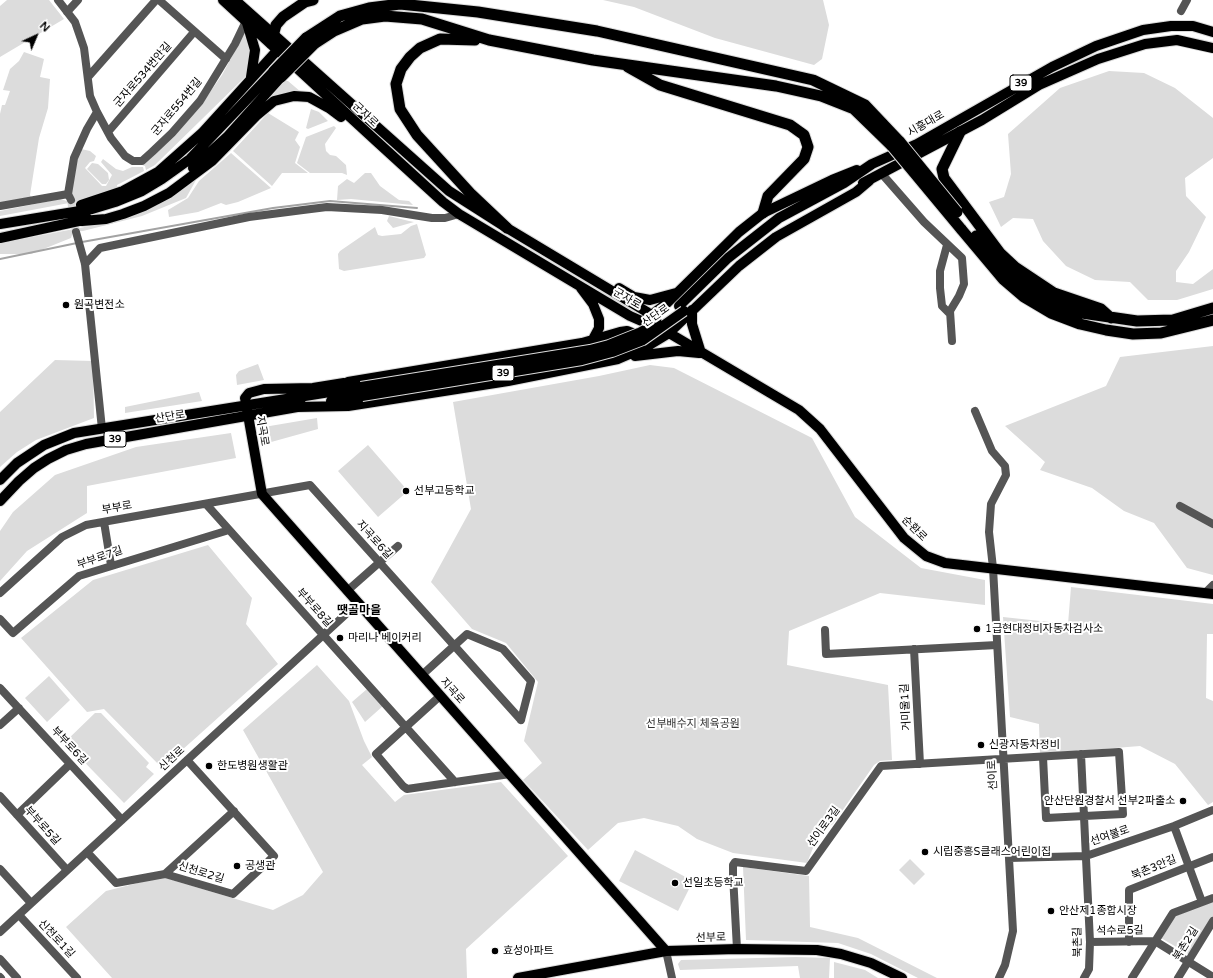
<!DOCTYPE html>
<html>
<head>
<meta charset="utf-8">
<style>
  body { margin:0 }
  #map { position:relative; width:1213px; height:978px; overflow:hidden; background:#fff; font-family:"Varela Round",sans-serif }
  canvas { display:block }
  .north { position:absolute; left:16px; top:16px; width:40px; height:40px; -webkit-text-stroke:3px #fff; paint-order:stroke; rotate:44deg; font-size:11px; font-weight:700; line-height:16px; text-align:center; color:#000 }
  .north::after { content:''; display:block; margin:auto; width:14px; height:18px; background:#000; clip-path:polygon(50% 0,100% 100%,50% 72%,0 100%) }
</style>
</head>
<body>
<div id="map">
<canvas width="1213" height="978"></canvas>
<div class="north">N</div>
</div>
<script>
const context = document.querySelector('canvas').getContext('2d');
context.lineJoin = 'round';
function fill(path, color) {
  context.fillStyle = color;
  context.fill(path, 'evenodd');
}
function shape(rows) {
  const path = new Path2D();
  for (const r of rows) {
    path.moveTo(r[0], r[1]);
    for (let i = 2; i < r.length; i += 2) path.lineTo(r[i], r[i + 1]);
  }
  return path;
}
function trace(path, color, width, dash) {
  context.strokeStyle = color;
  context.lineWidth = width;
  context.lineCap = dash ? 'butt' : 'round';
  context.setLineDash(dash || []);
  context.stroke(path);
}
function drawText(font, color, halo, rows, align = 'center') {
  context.font = font + ' "Varela Round","Noto Sans KR",sans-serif';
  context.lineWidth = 4;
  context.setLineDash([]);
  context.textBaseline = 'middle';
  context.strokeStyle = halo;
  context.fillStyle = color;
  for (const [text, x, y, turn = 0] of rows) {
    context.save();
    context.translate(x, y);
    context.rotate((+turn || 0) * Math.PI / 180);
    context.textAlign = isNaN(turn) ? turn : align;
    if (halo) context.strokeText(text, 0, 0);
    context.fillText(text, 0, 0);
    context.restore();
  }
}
fill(shape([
  [7,0,49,0,64,19,0,57,0,6],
  [603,0,823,0,829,25,822,59,814,65,715,38,634,7],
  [244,34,250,48,251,63,245,77,155,165,146,170,145,166,142,165,201,105,222,75],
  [24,52,44,59,40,77,50,79,48,108,39,138,30,195,31,197,0,203,0,114,2,105,5,105,10,91,3,90,10,69,19,61],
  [1109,71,1144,73,1175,88,1213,118,1213,158,1185,178,1186,196,1206,217,1189,252,1176,271,1176,282,1193,284,1213,269,1213,289,1177,300,1148,300,1130,282,1095,280,1066,266,1043,241,1033,219,1013,218,1001,227,989,202,1004,197,1011,174,1008,134,1060,88],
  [285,81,288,81,301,92,283,94,264,101],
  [311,109,319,112,328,121,308,129,306,128],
  [268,113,299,132,295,140,300,147,295,163,308,173,282,173,272,186,233,151],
  [334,126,336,128,325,144,326,151,330,155,336,156,346,165,347,175,342,173,310,173,297,163,306,137],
  [81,149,90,151,96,156,94,161,90,162,85,168,102,186,106,186,112,175,101,162,103,159,116,169,123,171,132,167,143,167,144,171,117,185,117,188,84,201,75,202,71,194,72,174],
  [231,153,271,188,238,202,226,205,221,203,198,212,169,217,168,210,188,198,199,181],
  [92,163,98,164,108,173,109,180,106,184,102,184,87,169],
  [365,173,371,173,380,186,399,200,409,201,413,205,351,199,337,200,338,186,347,179,354,183],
  [196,180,186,198,142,216,83,231,73,232,71,238,31,254,0,254,0,243,111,222,177,193],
  [60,199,67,201,69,203,0,216,0,211],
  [389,216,409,221,414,222,393,228,387,221],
  [417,224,426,255,424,258,344,271,339,269,338,254,340,251,375,227,378,235,382,236,401,234,411,226],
  [1213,346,1213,575,1187,568,1154,523,1124,511,1092,488,1040,470,1045,462,1005,426,1106,386,1120,357],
  [55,360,93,361,94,418,36,440,17,452,0,467,0,412],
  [258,364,264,380,237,385,236,375,239,371],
  [650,365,674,368,812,438,855,517,921,568,985,580,985,605,880,593,789,631,787,665,888,685,892,760,880,761,874,765,833,824,819,833,807,863,733,853,697,839,678,826,644,818,618,823,588,850,523,780,542,763,524,741,538,682,506,643,472,629,431,582,471,509,453,402,599,376],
  [199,392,202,401,125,413,125,407],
  [317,418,318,429,264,444,264,427],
  [231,433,236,458,87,486,87,513,27,551,0,581,0,531,13,512,55,475,136,447],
  [368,445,408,491,378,517,338,471],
  [208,545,252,598,246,624,278,664,162,768,104,709,87,712,21,638,93,580],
  [1071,587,1213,604,1213,634,1207,634,1206,698,1213,701,1213,802,1208,805,1175,764,1140,746,1040,754,1039,724,1010,717,1003,617,1068,624],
  [317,665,349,701,364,741,372,757,362,765,395,802,404,795,501,782,568,856,466,949,467,978,112,978,66,927,106,891,162,877,273,910,303,895,323,872,243,730],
  [49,676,70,700,47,722,25,698],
  [367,689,383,706,365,722,352,702],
  [95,713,101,713,149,763,146,767,154,774,124,803,65,742],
  [635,850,693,881,678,911,619,881],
  [910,859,925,874,914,885,899,870],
  [743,867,809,876,810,927,858,938,937,978,918,978,871,954,838,943,746,940],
  [1213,901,1213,919,1190,955,1161,938,1173,917],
  [796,957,830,958,829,978,800,978,798,966,680,970,678,964,681,960],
  [834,962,865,970,878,978,834,978]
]), '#dcdcdc');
trace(shape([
  [82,242,273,208,330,201,417,208],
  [0,259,77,243]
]), '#a3a3a3', 2);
trace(shape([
  [71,200,76,232]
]), '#d9d9d9', 8, [8, 4]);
const major = shape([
  [223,0,374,139,443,202,459,214,630,316,669,333,799,410,820,429,904,538,926,556,945,563,1213,594],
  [235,0,449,191,507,228,647,312,663,328],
  [247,23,255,50,251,77],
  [193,168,227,137,281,77],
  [863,183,982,120,1039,85,1098,59,1145,44,1177,40,1213,48],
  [81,205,123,191,158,172,202,133,282,45],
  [82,221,106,219,123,214,144,206,169,193,212,161,256,116,274,101,294,96,309,97,329,108,341,117],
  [0,224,92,209,115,202,142,191,162,179,190,159,274,71],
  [0,238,88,219],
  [581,288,593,304,599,319,599,328,592,341],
  [619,288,634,297,650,300,676,293],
  [679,306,728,258,779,218,844,183,872,164,917,144,1052,67,1096,46,1143,30,1171,26,1193,26,1213,32],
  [692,310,692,324,701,353],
  [646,319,666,304,739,232,763,213,832,180,857,170],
  [635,356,678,351,699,353],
  [348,382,582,343,620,332,627,331,632,333,637,341],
  [344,383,313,388,264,389,249,393,245,398,262,494,666,951],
  [331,401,362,396],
  [297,407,348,406,508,381,618,359,646,347,669,333,739,266,776,237,856,192,869,181],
  [0,480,17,463,44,445,74,433,361,387],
  [0,501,19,481,34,468,48,459,66,450,86,444,303,406],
  [518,978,666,951,737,949,817,950,841,954,871,963,902,978]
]);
const highway = shape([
  [306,38,340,16,369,8,400,4,478,12,597,31,813,80,865,105,900,142],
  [475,40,440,39,420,48,410,57,401,69,396,84,400,109,417,135,470,193,507,228],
  [271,43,276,25,283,17,305,2,313,0],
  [314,44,334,31,362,19,385,16,422,19,489,40,593,60,776,86,821,96,854,109,892,146],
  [628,67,660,85,790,125,804,135,808,147,804,159,768,196,763,213],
  [960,132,942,169,944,178,1000,253,1015,267,1054,293,1101,309,1111,318],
  [961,229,1003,279,1024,297,1051,313,1080,324,1106,330,1133,334,1161,333,1213,320],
  [976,236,993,258,1030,290,1056,305,1082,313,1137,321,1173,320,1213,308]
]);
trace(major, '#dbdbdb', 12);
trace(highway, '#dbdbdb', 13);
trace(shape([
  [58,0,75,22,84,48,90,96,97,112,111,138,125,156,133,161,142,161,152,152,172,133,200,101,235,44,246,21],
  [159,0,226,59],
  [1181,11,1187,0],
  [67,12,78,0],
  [88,77,156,0],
  [108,132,194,32],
  [882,174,924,222,962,258,964,284,959,296,950,311,952,341],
  [71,200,68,194,74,158,87,129,97,112],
  [0,206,68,194],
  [76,232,85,264,102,429],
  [947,245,940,271,940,288,942,306,949,313],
  [85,264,100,248,249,217,303,210,327,207,382,210,432,218,445,218,459,214],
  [975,411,992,451,1005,466,1006,475,991,504,989,532,993,568,1013,931,1005,965,999,978],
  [206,504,455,782],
  [1180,506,1213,524],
  [104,522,111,565],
  [347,591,398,546],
  [0,593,62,537,86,525,310,485,521,720],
  [1205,593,1213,585],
  [0,619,13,633,79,576,229,530],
  [825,630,826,654,997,645],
  [914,649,920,764],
  [422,675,467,634,503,649,531,681,521,720],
  [0,688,122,820],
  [440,696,376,754,403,786,407,789,510,774],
  [0,725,19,708],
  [1081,754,1090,942,1089,969,1084,978],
  [0,796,67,870],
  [17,815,70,764],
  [1174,826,1202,902],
  [87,852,116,883,165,874,233,894,274,856,187,760],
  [1009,858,1086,856,1174,826,1213,810],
  [0,869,31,903],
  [165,874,234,811],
  [19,915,77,978],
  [0,932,358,603],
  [1090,942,1155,941,1213,977],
  [1129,942,1129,890,1213,857],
  [737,949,733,875,733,865,735,862,806,871,881,766,1119,752,1123,814,1046,818,1043,757],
  [666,951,672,978],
  [0,959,17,978],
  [0,977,1,978],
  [1132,978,1173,913,1213,898],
  [1178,978,1213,921]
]), '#555', 8);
trace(major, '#000', 10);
trace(highway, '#000', 11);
const majorBridge = shape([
  [361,387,590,350,609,345,639,333,657,323],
  [362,396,582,360,612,352,643,340,684,311]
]);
const highwayBridge = shape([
  [274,71,306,38],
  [281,77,314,44],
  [900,142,957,212],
  [892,146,961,229]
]);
trace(majorBridge, '#dbdbdb', 12, []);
trace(highwayBridge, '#dbdbdb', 13, []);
trace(majorBridge, '#000', 10);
trace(highwayBridge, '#000', 11);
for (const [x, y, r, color] of [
  [66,305,4,"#000"],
  [406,491,4,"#000"],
  [977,629,4,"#000"],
  [340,638,4,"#000"],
  [981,745,4,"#000"],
  [209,766,4,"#000"],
  [1183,801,4,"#000"],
  [925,852,4,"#000"],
  [237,866,4,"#000"],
  [675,883,4,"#000"],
  [1051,911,4,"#000"],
  [495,951,4,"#000"]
]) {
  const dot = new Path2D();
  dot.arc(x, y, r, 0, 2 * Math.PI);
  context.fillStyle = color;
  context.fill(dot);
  trace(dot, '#fff', 1.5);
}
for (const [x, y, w] of [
  [1021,83,22],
  [503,373,22],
  [115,439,22]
]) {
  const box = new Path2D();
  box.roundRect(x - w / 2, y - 8, w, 16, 3);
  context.fillStyle = '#fff';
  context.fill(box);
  trace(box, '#000', 1);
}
drawText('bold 10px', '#000', null, [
  ["39",1021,83],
  ["39",503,373],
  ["39",115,439]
]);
drawText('11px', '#000', '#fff', [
  ["군자로534번안길",143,75,-49],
  ["군자로554번길",177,107,-50],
  ["군자로",365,115,43],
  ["시흥대로",926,124,-30],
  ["군자로",627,299,30],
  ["산단로",656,316,-35],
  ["산단로",170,417,-9],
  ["지곡로",262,431,80],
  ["부부로",117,508,-10],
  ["순환로",914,529,45],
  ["지곡로6길",374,540,48],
  ["부부로7길",100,558,-19],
  ["부부로8길",314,608,48],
  ["지곡로",452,691,48],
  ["거미울1길",906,707,-93],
  ["부부로6길",69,746,47],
  ["신천로",172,759,-43],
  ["선이로",993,775,-93],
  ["부부로5길",42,826,48],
  ["선이로3길",824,827,-54],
  ["선여불로",1110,836,-19],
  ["북촌3안길",1154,868,-22],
  ["신천로2길",201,873,17],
  ["석수로5길",1120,931,-1],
  ["선부로",711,938,-1],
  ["신천로1길",56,939,47],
  ["북촌길",1078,942,-91],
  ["북촌2길",1186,944,-58]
]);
drawText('11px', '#000', '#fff', [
  ["원곡변전소",74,305],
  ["선부고등학교",414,491],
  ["1급현대정비자동차검사소",985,629],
  ["마리나 베이커리",348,638],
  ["신광자동차정비",989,745],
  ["한도병원생활관",217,766],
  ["안산단원경찰서 선부2파출소",1175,801,"right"],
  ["시립중흥S클래스어린이집",933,852],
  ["공생관",245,866],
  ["선일초등학교",683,883],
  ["안산제1종합시장",1059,911],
  ["효성아파트",503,951]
], 'left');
drawText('11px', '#333', '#fff', [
  ["선부배수지 체육공원",693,724]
]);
drawText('bold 12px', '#000', '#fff', [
  ["땟골마을",359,611]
]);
</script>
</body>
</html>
